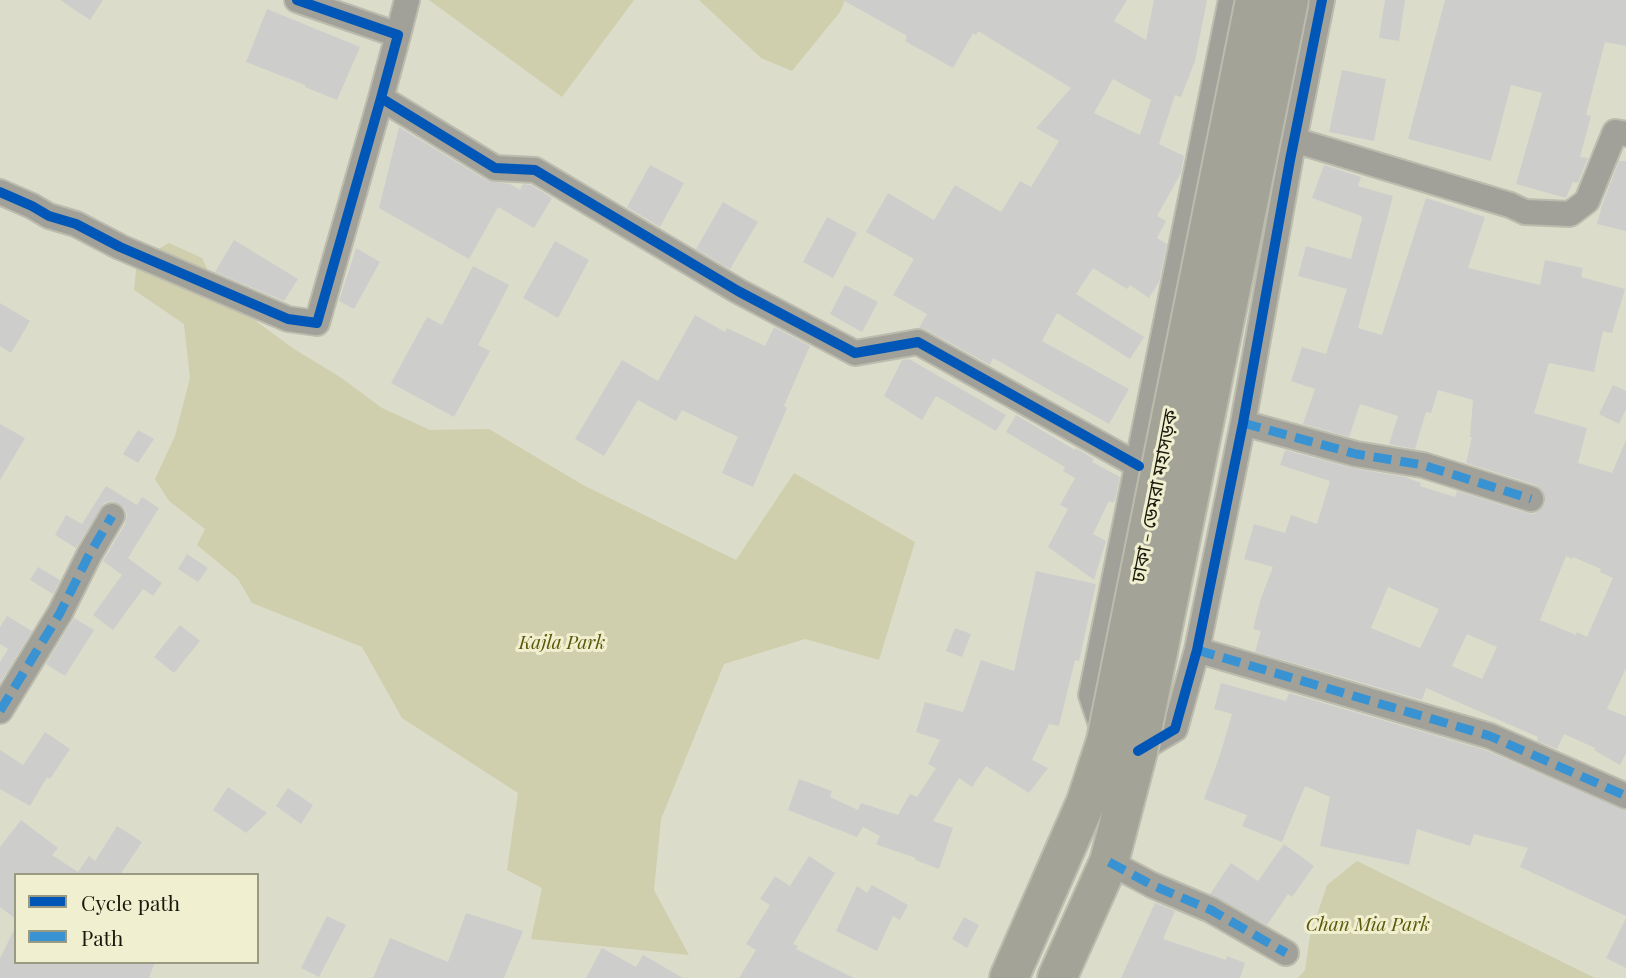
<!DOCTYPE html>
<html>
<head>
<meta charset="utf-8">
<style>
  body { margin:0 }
  #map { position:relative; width:1626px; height:978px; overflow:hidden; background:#dcdcca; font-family:"Playfair Display",serif }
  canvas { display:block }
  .legend { position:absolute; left:14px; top:873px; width:245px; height:91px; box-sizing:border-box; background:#f0f0d0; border:2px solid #9a9a82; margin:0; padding:9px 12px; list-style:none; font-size:21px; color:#19190e }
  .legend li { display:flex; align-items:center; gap:14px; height:35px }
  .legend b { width:35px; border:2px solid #9a9a82 }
</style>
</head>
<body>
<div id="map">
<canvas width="1626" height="978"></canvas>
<ul class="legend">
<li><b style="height:9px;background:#0057b8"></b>Cycle path</li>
<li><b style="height:9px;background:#3993d2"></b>Path</li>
</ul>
</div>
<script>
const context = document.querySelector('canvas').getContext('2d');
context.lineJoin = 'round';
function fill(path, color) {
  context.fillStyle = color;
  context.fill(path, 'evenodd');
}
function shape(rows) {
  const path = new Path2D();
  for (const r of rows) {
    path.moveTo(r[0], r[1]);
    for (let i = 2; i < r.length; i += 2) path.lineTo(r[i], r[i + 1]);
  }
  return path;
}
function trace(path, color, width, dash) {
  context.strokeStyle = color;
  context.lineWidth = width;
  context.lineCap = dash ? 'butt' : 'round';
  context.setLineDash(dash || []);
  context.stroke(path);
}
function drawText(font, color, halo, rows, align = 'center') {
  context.font = font + ' "Playfair Display","Noto Sans Bengali",serif';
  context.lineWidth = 6;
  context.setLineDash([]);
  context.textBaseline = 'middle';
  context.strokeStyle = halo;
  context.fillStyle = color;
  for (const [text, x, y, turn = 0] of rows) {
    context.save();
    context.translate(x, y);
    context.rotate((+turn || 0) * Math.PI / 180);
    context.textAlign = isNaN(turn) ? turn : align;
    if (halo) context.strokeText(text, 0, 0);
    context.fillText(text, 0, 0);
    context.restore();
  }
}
fill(shape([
  [429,0,634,0,562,97],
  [699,0,845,0,840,12,792,71,761,58],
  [169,243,202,258,219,294,294,349,340,377,382,408,430,430,489,429,583,485,736,560,794,473,915,542,879,660,805,639,724,664,661,819,654,890,689,955,531,939,542,888,507,870,518,793,402,718,362,647,252,603,238,579,197,545,205,529,169,501,155,479,175,436,190,378,184,324,134,290,137,261],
  [1357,861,1595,978,1298,978,1305,970,1310,936,1327,885]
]), '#cfcfad');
fill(shape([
  [60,0,103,0,90,20],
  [843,0,1127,0,1114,21,1146,40,1154,0,1207,0,1195,61,1181,97,1175,95,1159,144,1184,156,1181,173,1157,216,1166,221,1157,238,1167,244,1159,282,1149,298,1130,285,1127,289,1093,268,1076,294,1144,337,1130,359,1057,313,1042,341,1129,389,1109,424,993,358,990,365,925,329,919,328,927,314,893,295,914,259,866,232,888,193,934,220,955,185,1001,212,1020,181,1031,187,1059,141,1036,128,1071,88,978,31,976,35,973,33,953,68,905,41,907,36],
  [1113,79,1151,100,1140,135,1094,113],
  [1385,0,1405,0,1399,41,1379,38],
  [1445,0,1626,0,1626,46,1605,42,1586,115,1591,116,1580,157,1588,158,1578,183,1573,182,1566,198,1516,184,1542,93,1511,85,1491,161,1408,139],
  [267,9,360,47,337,100,305,87,305,85,246,62],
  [1342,70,1386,79,1374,141,1329,132],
  [399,127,488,181,510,184,520,190,523,184,531,185,552,198,534,228,498,207,469,259,379,208],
  [1619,161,1626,161,1626,231,1597,224,1602,205],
  [650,165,684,183,660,227,627,207],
  [1324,165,1361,177,1358,186,1393,196,1358,328,1382,335,1426,198,1485,217,1468,268,1540,285,1545,260,1583,268,1581,277,1625,289,1612,333,1603,331,1594,372,1549,363,1534,413,1587,428,1578,463,1612,473,1626,440,1626,668,1607,709,1626,716,1626,753,1620,765,1594,750,1595,748,1564,734,1557,749,1537,741,1538,737,1426,688,1422,700,1255,652,1261,631,1253,629,1261,598,1273,567,1244,559,1254,524,1285,533,1291,515,1317,524,1330,481,1280,465,1285,450,1352,468,1405,477,1421,483,1420,486,1455,497,1457,491,1527,513,1534,514,1540,510,1545,503,1542,490,1536,485,1466,463,1472,437,1470,437,1473,400,1438,390,1431,413,1426,412,1415,449,1389,444,1398,416,1360,404,1349,437,1303,424,1315,389,1291,381,1302,347,1326,354,1347,289,1298,276,1306,246,1351,259,1362,219,1361,216,1312,198],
  [1566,556,1572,559,1573,557,1601,569,1600,572,1613,578,1587,637,1577,632,1576,635,1540,620],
  [1388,587,1439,609,1420,648,1371,628],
  [1467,634,1497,647,1482,679,1452,666],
  [723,202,758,222,730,269,696,249],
  [827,217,857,233,833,278,803,262],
  [234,240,298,279,284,301,215,272],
  [555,241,589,260,558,318,523,298],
  [356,248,380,262,354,309,339,301],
  [473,266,509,285,478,345,490,351,454,417,391,383,427,317,442,325],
  [845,285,878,302,862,332,830,314],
  [0,303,30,321,11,353,0,346],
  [695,315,725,332,727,328,765,346,774,327,810,346,784,406,787,408,753,487,722,473,738,437,682,410,676,421,638,400,604,456,575,439,622,360,658,381],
  [909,359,1006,415,996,431,936,396,922,420,884,396,902,360],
  [1613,385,1626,391,1626,409,1619,424,1599,414],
  [1016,415,1075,450,1076,448,1094,459,1092,462,1120,477,1115,500,1113,503,1109,501,1093,534,1106,541,1094,580,1048,547,1068,509,1060,505,1075,478,1063,471,1065,467,1006,432],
  [0,424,25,438,0,480],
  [138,430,154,439,138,463,123,454],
  [106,486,137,505,142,497,159,508,128,558,162,583,153,596,143,589,113,630,93,615,122,575,103,561,125,524,127,515,125,508,113,501,104,503,76,548,55,535,66,515,82,524],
  [187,554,208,568,198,582,178,569],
  [38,567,60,580,53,594,30,580],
  [1036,571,1096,584,1079,661,1075,660,1059,726,1049,724,1032,760,1048,768,1029,793,986,766,972,787,959,778,933,821,953,828,939,869,915,860,916,858,881,846,876,844,880,836,863,827,857,837,788,810,799,779,832,791,830,797,858,810,861,803,898,815,910,794,917,797,936,768,928,764,940,740,916,732,925,702,963,712,981,660,1014,671],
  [7,616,32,631,0,683,0,662,8,649,0,644,0,627],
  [74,618,94,630,65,676,46,664],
  [180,625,200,641,174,673,154,657],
  [955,628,971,634,962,657,946,651],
  [1221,683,1286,701,1289,693,1485,750,1626,811,1626,916,1520,867,1528,848,1474,834,1470,846,1417,829,1409,865,1320,846,1330,797,1305,786,1282,842,1242,826,1247,815,1204,799,1220,755,1232,714,1214,709],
  [45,732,70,749,50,779,47,777,30,806,0,789,0,750,23,765],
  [228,787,267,813,246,833,213,810],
  [288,788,313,805,301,824,276,806],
  [21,820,58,848,52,855,78,872,89,856,95,861,117,826,142,842,120,875,16,875,16,919,0,907,0,847],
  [1284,844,1314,866,1292,897,1288,894,1267,925,1210,894,1231,863,1258,881],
  [809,856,835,873,793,944,798,946,796,949,854,978,739,978,756,950,746,944,770,905,760,899,775,876,790,886],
  [872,885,908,905,900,920,893,916,877,951,836,931,857,886,867,893],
  [1155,903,1175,911,1163,939,1226,960,1227,956,1245,963,1240,978,1121,978],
  [466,913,523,931,504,978,373,978,390,938,448,962],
  [327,916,346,925,319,977,301,968],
  [964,917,979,925,967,948,952,939],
  [1626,918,1626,968,1606,958],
  [16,926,16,962,155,962,149,978,0,978,0,958],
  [602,948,636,967,643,955,683,978,586,978]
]), '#cdcecc');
const street = shape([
  [297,0,398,35,381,98,495,168,535,170,738,291,855,353,918,342,1139,466],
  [398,35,407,0],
  [1294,140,1510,205,1525,212,1570,214,1587,201,1615,132,1626,134],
  [0,192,32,206,49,216,76,224,120,247,288,319,317,323,381,98],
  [1243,423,1356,454,1423,465,1531,499],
  [1197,650,1490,736,1626,796],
  [0,711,60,613,89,555,112,516],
  [1104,733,1091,695,1231,0],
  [1138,751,1175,729,1197,650,1243,423,1290,160,1322,0],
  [1109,862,1152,885,1211,910,1286,953]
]);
const primary = shape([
  [1009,978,1086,802,1106,741],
  [1057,978,1109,862,1138,751]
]);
trace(street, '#bbbbae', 28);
trace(primary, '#bbbbae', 42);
trace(street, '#a1a199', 24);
trace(primary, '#a3a397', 38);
const primaryBridge = shape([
  [1106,741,1255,0],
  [1138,751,1289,0]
]);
trace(primaryBridge, '#bbbbae', 42, []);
trace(primaryBridge, '#a3a397', 38);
trace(shape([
  [1243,423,1356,454,1423,465,1531,499],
  [1197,650,1490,736,1626,796],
  [0,711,60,613,89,555,112,516],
  [1109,862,1152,885,1211,910,1286,953]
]), '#3993d2', 9, [18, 9]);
trace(shape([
  [297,0,398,35,381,98,495,168,535,170,738,291,855,353,918,342,1139,466],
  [0,192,32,206,49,216,76,224,120,247,288,319,317,323,381,98],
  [1138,751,1175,729,1197,650,1243,423,1290,160,1322,0]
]), '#0057b8', 10);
drawText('19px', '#19190e', '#f0f0d0', [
  ["ঢাকা - ডেমরা মহাসড়ক",1155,496,-79]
]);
drawText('italic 19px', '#5c590a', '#f0f0d0', [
  ["Kajla Park",562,643],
  ["Chan Mia Park",1368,925]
]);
</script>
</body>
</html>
